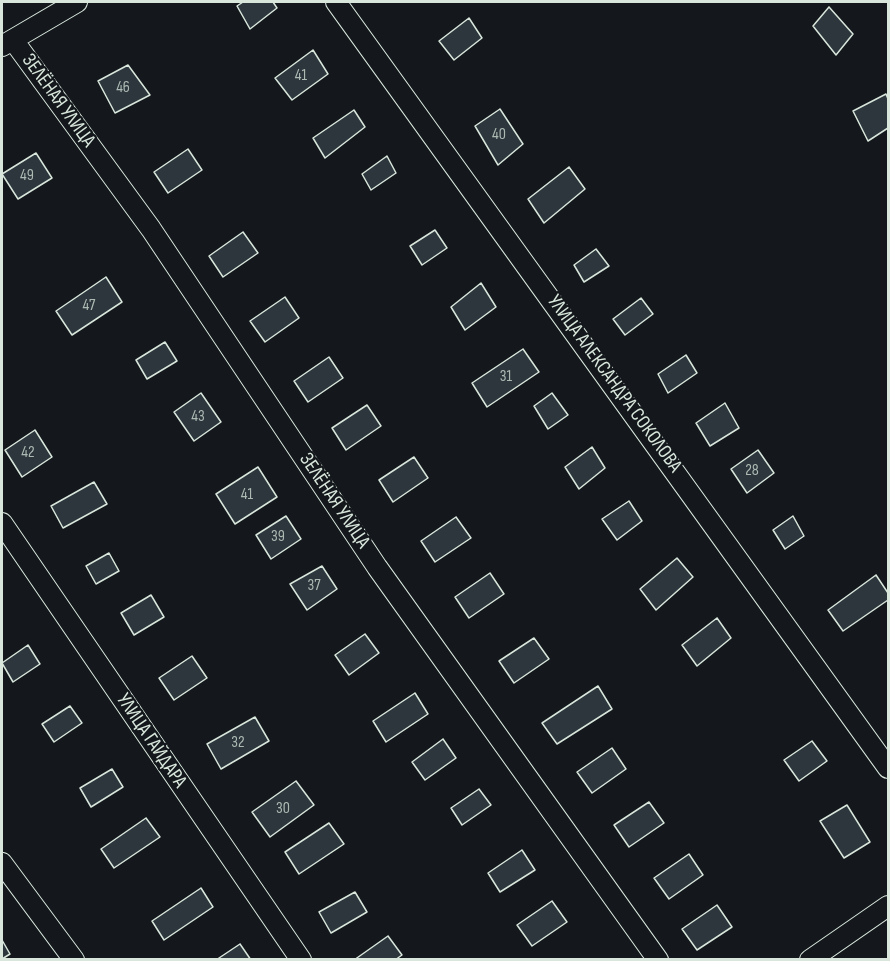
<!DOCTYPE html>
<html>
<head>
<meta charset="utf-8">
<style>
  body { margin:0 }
  #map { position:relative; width:890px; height:961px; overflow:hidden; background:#14181c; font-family:"Sofia Sans Condensed",sans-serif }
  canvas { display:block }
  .frame { position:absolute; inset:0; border:3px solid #d8e6dc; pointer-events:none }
</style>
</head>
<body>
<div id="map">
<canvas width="890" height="961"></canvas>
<div class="frame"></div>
</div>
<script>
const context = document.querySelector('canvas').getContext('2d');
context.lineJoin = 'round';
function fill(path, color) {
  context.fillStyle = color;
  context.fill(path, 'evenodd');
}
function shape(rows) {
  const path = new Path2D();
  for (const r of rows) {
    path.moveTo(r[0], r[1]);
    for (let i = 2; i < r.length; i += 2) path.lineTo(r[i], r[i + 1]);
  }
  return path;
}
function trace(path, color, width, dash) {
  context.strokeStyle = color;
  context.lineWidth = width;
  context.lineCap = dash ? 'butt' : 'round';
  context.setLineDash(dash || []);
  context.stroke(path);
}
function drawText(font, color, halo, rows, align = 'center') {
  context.font = font + ' "Sofia Sans Condensed",sans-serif';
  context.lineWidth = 4.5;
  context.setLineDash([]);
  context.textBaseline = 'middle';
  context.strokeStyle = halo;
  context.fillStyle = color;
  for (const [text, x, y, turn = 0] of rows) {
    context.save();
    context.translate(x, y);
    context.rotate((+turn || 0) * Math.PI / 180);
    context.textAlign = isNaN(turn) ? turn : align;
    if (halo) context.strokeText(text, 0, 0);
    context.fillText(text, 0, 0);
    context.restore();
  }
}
const building = shape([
  [243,2,273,2,277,8,250,29,237,6,243,2],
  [829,7,853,34,836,55,813,26,829,7],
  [469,18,482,38,454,60,439,41,469,18],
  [313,50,328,74,292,100,275,78,313,50],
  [128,65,150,95,115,113,98,81,128,65],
  [886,94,888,99,888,128,868,141,853,111,886,94],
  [500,109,523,144,498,165,475,126,500,109],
  [354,110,365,127,325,158,313,138,354,110],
  [188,149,202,170,168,193,154,172,188,149],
  [36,153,52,178,18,199,2,174,36,153],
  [387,156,396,173,371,190,362,174,387,156],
  [569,167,585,189,544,223,528,199,569,167],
  [435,230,447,248,422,265,410,246,435,230],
  [243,232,258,253,223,277,209,256,243,232],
  [596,249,609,266,584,282,574,265,596,249],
  [106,277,122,302,72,335,56,311,106,277],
  [481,283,496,307,465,330,451,307,481,283],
  [285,297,299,318,265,342,250,321,285,297],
  [641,298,653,314,625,335,613,319,641,298],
  [165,342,177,361,147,379,136,360,165,342],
  [523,349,539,372,487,407,472,383,523,349],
  [686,355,697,373,668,393,658,374,686,355],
  [329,357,343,378,308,402,294,381,329,357],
  [201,393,221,422,194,441,174,412,201,393],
  [552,393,568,415,548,429,534,406,552,393],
  [725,403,739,428,710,446,696,423,725,403],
  [367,405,381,426,346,450,332,428,367,405],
  [35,430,52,457,22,477,5,450,35,430],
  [592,447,605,468,579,489,565,467,592,447],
  [758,450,774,473,747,493,731,469,758,450],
  [414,457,428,478,393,502,379,480,414,457],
  [258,467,277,497,235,524,216,494,258,467],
  [94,482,107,504,63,528,51,506,94,482],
  [629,501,642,521,617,540,602,519,629,501],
  [286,516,301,539,271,559,256,535,286,516],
  [793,516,804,536,785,549,773,530,793,516],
  [456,517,471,538,435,562,421,541,456,517],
  [109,553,119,571,96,584,86,566,109,553],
  [677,558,693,577,656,610,640,589,677,558],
  [322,566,337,589,307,610,290,584,322,566],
  [490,573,504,594,469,618,455,597,490,573],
  [876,575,888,593,888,600,843,631,828,610,876,575],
  [151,595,164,617,134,635,121,613,151,595],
  [717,618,731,638,697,666,682,645,717,618],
  [365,634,379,653,349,675,335,655,365,634],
  [534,638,549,659,514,683,499,661,534,638],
  [28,645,40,664,13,682,2,663,28,645],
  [192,656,207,678,174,700,159,678,192,656],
  [598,686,612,709,557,744,542,723,598,686],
  [415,693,428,714,386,742,373,721,415,693],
  [70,706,82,723,54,742,42,724,70,706],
  [255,717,269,741,221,769,207,744,255,717],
  [443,739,456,758,425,780,412,762,443,739],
  [812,741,827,761,799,781,784,760,812,741],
  [612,748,626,769,592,793,577,772,612,748],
  [112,769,123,787,91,807,80,788,112,769],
  [296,781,314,805,270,837,252,812,296,781],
  [479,789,491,805,462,825,451,808,479,789],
  [649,802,664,823,629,847,614,825,649,802],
  [847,805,870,842,844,858,820,821,847,805],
  [146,818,160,837,114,868,101,849,146,818],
  [329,823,344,844,299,874,285,852,329,823],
  [522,850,535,870,500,892,488,873,522,850],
  [689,854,703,875,669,899,654,878,689,854],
  [201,888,213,907,164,940,152,921,201,888],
  [355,892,367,912,331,933,319,912,355,892],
  [552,901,567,922,532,946,517,925,552,901],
  [717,905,732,927,697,950,682,929,717,905],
  [388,936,402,955,395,960,354,960,388,936],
  [2,940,10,954,2,959,2,940],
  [240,944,251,960,216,960,240,944]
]);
fill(building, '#2c363c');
trace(building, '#d8e6dc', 1.5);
const minor = shape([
  [336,2,888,768],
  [13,40,151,229,377,567,658,960],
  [2,46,77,2],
  [2,523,301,960],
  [2,863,74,960],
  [810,960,888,906]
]);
trace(minor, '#d8e6dc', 22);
trace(minor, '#14181c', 20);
drawText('16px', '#adbab4', null, [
  ["41",301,76],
  ["46",123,88],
  ["40",499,135],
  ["49",27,176],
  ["47",89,306],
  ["31",506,377],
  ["43",198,417],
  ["42",28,453],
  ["28",752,471],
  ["41",247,495],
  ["39",278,537],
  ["37",314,586],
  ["32",238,743],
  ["30",283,809]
]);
drawText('20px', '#d8e6dc', '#14181c', [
  ["ЗЕЛЁНАЯ УЛИЦА",58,101,54],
  ["УЛИЦА АЛЕКСАНДРА СОКОЛОВА",614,384,54],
  ["ЗЕЛЁНАЯ УЛИЦА",334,501,56],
  ["УЛИЦА ГАЙДАРА",151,741,56]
]);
</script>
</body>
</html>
